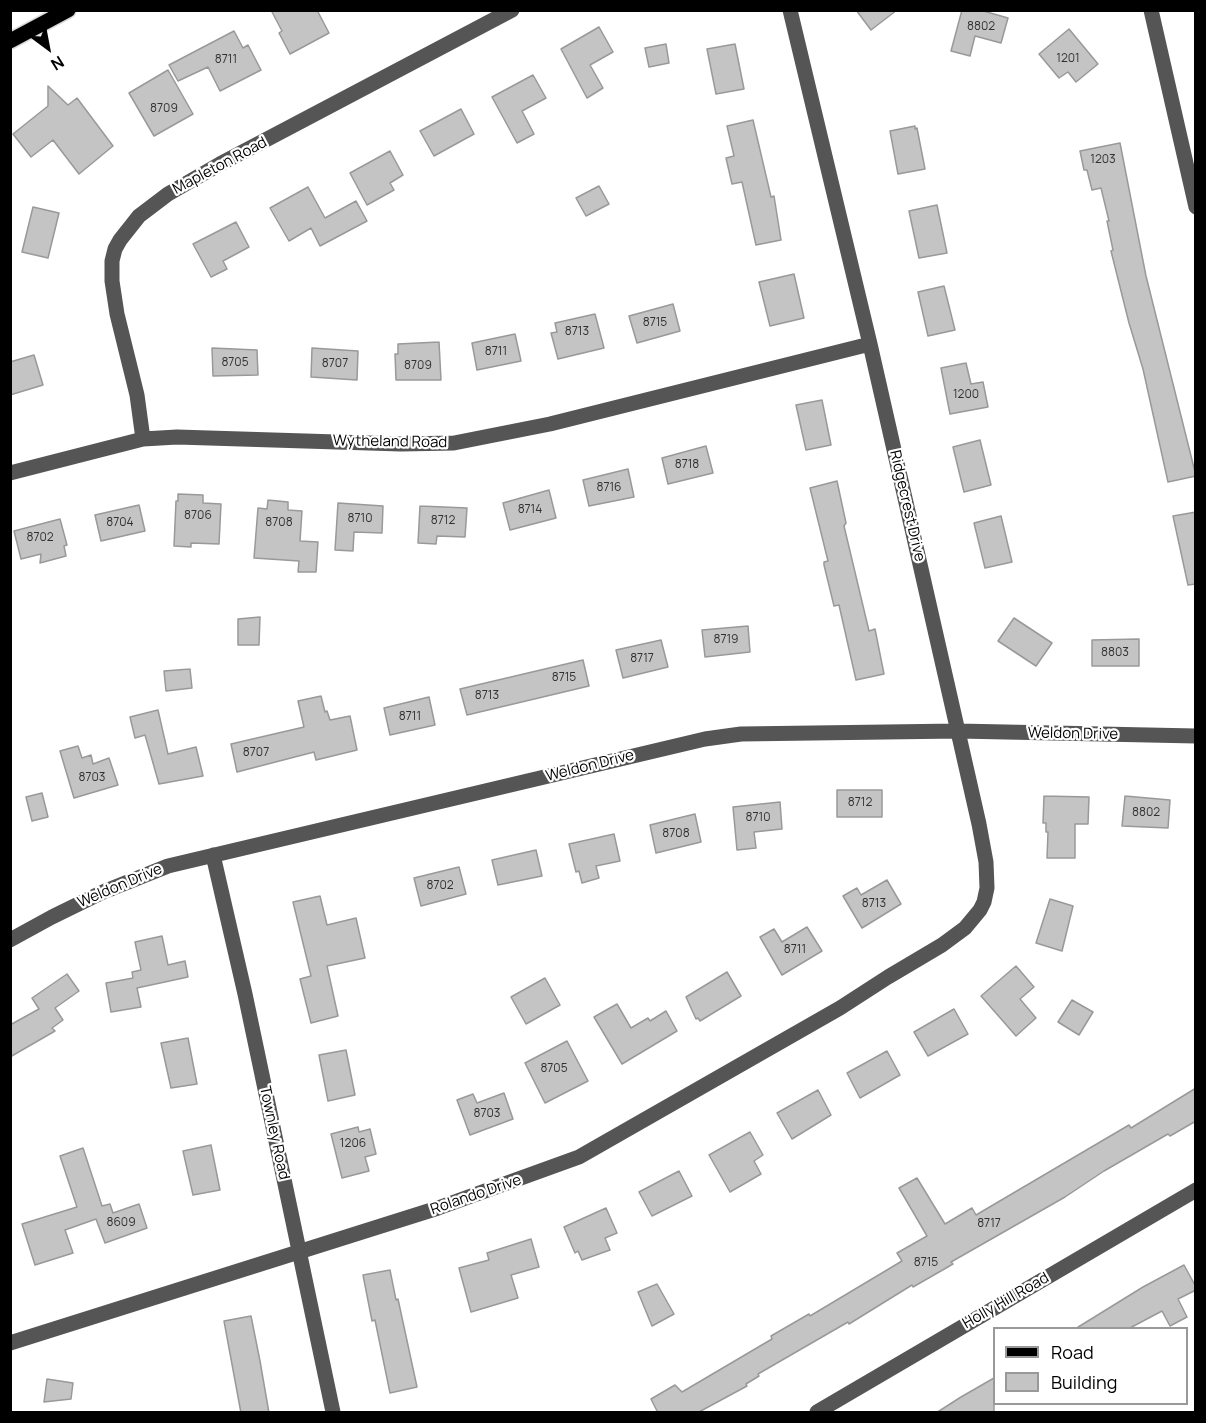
<!DOCTYPE html>
<html>
<head>
<meta charset="utf-8">
<style>
  body { margin:0 }
  #map { position:relative; width:1206px; height:1423px; overflow:hidden; background:#fff; font-family:Manrope,sans-serif }
  canvas { display:block }
  .frame { position:absolute; inset:0; border:12px solid #000; pointer-events:none }
  .legend { position:absolute; left:993px; top:1327px; width:195px; height:78px; box-sizing:border-box; background:#fff; border:2px solid #999; margin:0; padding:8px 10px; list-style:none; font-size:18px; color:#000 }
  .legend li { display:flex; align-items:center; gap:12px; height:30px }
  .legend b { width:30px; border:2px solid #999 }
  .north { position:absolute; left:18px; top:18px; width:60px; height:60px; -webkit-text-stroke:4px #fff; paint-order:stroke; rotate:148deg; font-size:16px; font-weight:700; line-height:24px; text-align:center; color:#000 }
  .north::after { content:''; display:block; margin:auto; width:21px; height:27px; background:#000; clip-path:polygon(50% 0,100% 100%,50% 72%,0 100%) }
</style>
</head>
<body>
<div id="map">
<canvas width="1206" height="1423"></canvas>
<div class="frame"></div>
<ul class="legend">
<li><b style="height:8px;background:#000"></b>Road</li>
<li><b style="height:16px;background:#c4c4c4"></b>Building</li>
</ul>
<div class="north">N</div>
</div>
<script>
const context = document.querySelector('canvas').getContext('2d');
context.lineJoin = 'round';
function fill(path, color) {
  context.fillStyle = color;
  context.fill(path, 'evenodd');
}
function shape(rows) {
  const path = new Path2D();
  for (const r of rows) {
    path.moveTo(r[0], r[1]);
    for (let i = 2; i < r.length; i += 2) path.lineTo(r[i], r[i + 1]);
  }
  return path;
}
function trace(path, color, width, dash) {
  context.strokeStyle = color;
  context.lineWidth = width;
  context.lineCap = dash ? 'butt' : 'round';
  context.setLineDash(dash || []);
  context.stroke(path);
}
function drawText(font, color, halo, rows, align = 'center') {
  context.font = font + ' Manrope,sans-serif';
  context.lineWidth = 4.5;
  context.setLineDash([]);
  context.textBaseline = 'middle';
  context.strokeStyle = halo;
  context.fillStyle = color;
  for (const [text, x, y, turn = 0] of rows) {
    context.save();
    context.translate(x, y);
    context.rotate((+turn || 0) * Math.PI / 180);
    context.textAlign = isNaN(turn) ? turn : align;
    if (halo) context.strokeText(text, 0, 0);
    context.fillText(text, 0, 0);
    context.restore();
  }
}
const building = shape([
  [271,10,317,10,329,33,290,54,279,33,282,31,271,10],
  [856,10,897,10,871,30,856,10],
  [962,10,980,10,1008,18,1001,43,975,36,970,56,951,51,962,10],
  [599,27,613,52,590,65,603,88,587,98,561,49,599,27],
  [1069,29,1098,64,1076,82,1068,72,1059,78,1039,54,1069,29],
  [234,31,243,48,248,45,261,70,220,91,208,67,178,81,169,65,234,31],
  [666,44,669,63,649,67,645,48,666,44],
  [735,44,744,89,716,94,707,49,735,44],
  [168,70,193,114,154,136,129,93,168,70],
  [533,75,546,98,522,111,534,134,517,143,492,97,533,75],
  [48,86,68,105,77,98,113,146,79,174,53,140,31,157,13,134,48,106,48,86],
  [461,109,474,134,434,156,420,131,461,109],
  [753,120,771,197,774,196,781,240,756,245,742,182,732,184,726,158,734,156,727,126,753,120],
  [915,126,915,129,917,128,925,169,898,174,890,131,915,126],
  [1120,143,1146,276,1196,476,1168,482,1143,369,1129,323,1111,251,1113,250,1107,221,1109,221,1101,188,1092,190,1087,170,1084,170,1080,151,1120,143],
  [390,151,403,175,390,183,394,190,367,205,350,173,390,151],
  [599,186,609,204,586,216,576,198,599,186],
  [308,187,325,218,356,201,367,221,320,246,311,228,289,241,270,208,308,187],
  [937,205,947,253,919,258,909,211,937,205],
  [33,207,59,213,48,258,22,252,33,207],
  [236,222,249,247,223,261,227,269,211,277,193,244,236,222],
  [794,274,804,318,770,326,759,282,794,274],
  [944,286,955,330,928,336,918,292,944,286],
  [673,304,680,331,637,343,629,316,673,304],
  [595,314,604,348,558,359,551,333,557,332,555,323,595,314],
  [515,334,521,361,477,370,472,343,515,334],
  [439,342,441,380,396,380,395,354,398,354,398,344,439,342],
  [212,348,257,350,258,375,213,376,212,348],
  [312,348,358,351,357,380,311,377,312,348],
  [34,355,43,385,10,395,10,362,34,355],
  [966,363,971,384,983,382,988,407,950,414,941,368,966,363],
  [822,400,831,445,806,450,796,405,822,400],
  [980,440,991,485,964,492,953,447,980,440],
  [706,446,713,473,668,484,662,458,706,446],
  [628,469,634,497,589,506,583,480,628,469],
  [837,481,846,523,844,526,869,631,875,629,884,674,856,680,839,605,834,606,824,565,824,562,828,561,810,488,837,481],
  [549,490,556,518,510,530,503,503,549,490],
  [178,494,203,495,203,503,221,504,219,544,191,543,191,547,174,546,176,501,178,501,178,494],
  [268,500,288,502,288,510,302,511,300,541,318,542,316,572,298,572,299,561,254,558,258,508,267,509,268,500],
  [338,503,383,506,382,533,354,532,353,551,335,550,338,503],
  [139,505,145,531,101,541,95,515,139,505],
  [420,506,467,508,465,537,437,536,436,544,418,543,420,506],
  [1196,512,1196,584,1188,585,1173,516,1196,512],
  [1001,516,1012,562,985,568,974,523,1001,516],
  [60,519,67,545,64,546,66,556,40,563,41,554,21,559,14,531,60,519],
  [260,617,259,645,238,645,238,619,260,617],
  [1014,618,1052,643,1036,666,998,641,1014,618],
  [748,626,750,652,705,657,702,630,748,626],
  [1139,639,1139,666,1092,666,1092,640,1139,639],
  [661,640,668,667,623,678,616,650,661,640],
  [583,660,589,686,467,715,460,689,583,660],
  [190,669,192,688,166,691,164,671,190,669],
  [321,696,325,712,327,711,330,720,350,716,357,750,316,760,314,752,237,772,231,744,304,727,298,701,321,696],
  [429,697,435,725,390,735,384,708,429,697],
  [158,710,168,754,196,747,203,776,159,784,145,735,135,738,130,717,158,710],
  [78,746,82,758,91,755,93,764,109,758,118,785,74,798,60,751,78,746],
  [837,790,882,790,882,817,837,817,837,790],
  [42,793,48,817,32,821,26,797,42,793],
  [1044,796,1089,797,1088,824,1075,824,1075,858,1047,858,1048,832,1046,832,1046,823,1043,823,1044,796],
  [1125,796,1170,800,1168,828,1122,826,1125,796],
  [780,802,782,829,754,832,756,848,737,850,733,807,780,802],
  [695,814,701,842,656,853,650,825,695,814],
  [614,834,620,861,596,866,599,878,582,883,579,871,576,872,569,844,614,834],
  [536,850,542,876,498,885,492,860,536,850],
  [459,867,466,894,421,906,414,878,459,867],
  [887,880,901,904,862,928,843,896,857,888,861,895,887,880],
  [320,896,327,925,356,918,365,958,327,966,338,1016,311,1023,300,979,311,976,293,902,320,896],
  [1050,899,1073,906,1062,951,1036,943,1050,899],
  [807,927,822,951,782,975,760,937,774,929,782,942,807,927],
  [162,936,168,965,185,961,188,977,137,988,141,1007,111,1012,106,983,133,978,132,972,141,970,135,942,162,936],
  [1016,966,1034,987,1020,999,1036,1018,1016,1036,981,996,1016,966],
  [727,972,741,996,700,1021,698,1018,696,1019,686,997,727,972],
  [67,974,79,991,55,1008,63,1020,52,1028,55,1031,10,1057,10,1025,39,1009,32,998,67,974],
  [545,978,560,1005,526,1024,511,997,545,978],
  [1072,1000,1093,1012,1079,1035,1058,1022,1072,1000],
  [617,1004,631,1028,648,1018,650,1021,666,1011,677,1031,622,1064,594,1017,617,1004],
  [954,1009,968,1034,928,1056,914,1032,954,1009],
  [188,1038,197,1084,171,1088,161,1043,188,1038],
  [567,1041,588,1081,545,1103,525,1063,567,1041],
  [346,1050,355,1095,328,1101,319,1055,346,1050],
  [887,1051,900,1075,860,1098,847,1073,887,1051],
  [1196,1088,1196,1121,1170,1136,1168,1134,1104,1171,1065,1197,951,1262,953,1264,913,1287,912,1285,849,1324,848,1322,758,1374,759,1376,746,1384,747,1386,697,1413,658,1413,651,1399,675,1385,682,1392,772,1339,771,1336,809,1314,810,1316,902,1261,897,1253,927,1236,899,1188,917,1178,945,1224,972,1208,976,1215,1129,1125,1131,1128,1196,1088],
  [818,1090,831,1115,792,1139,777,1113,818,1090],
  [504,1093,513,1119,470,1135,457,1100,473,1094,477,1103,504,1093],
  [358,1127,359,1132,370,1129,376,1154,365,1157,369,1171,342,1178,331,1134,358,1127],
  [750,1132,763,1155,754,1161,761,1174,730,1192,709,1155,750,1132],
  [211,1145,220,1190,193,1195,183,1151,211,1145],
  [83,1148,102,1206,110,1204,113,1213,139,1204,147,1228,105,1243,96,1219,65,1230,73,1253,35,1265,22,1224,77,1207,60,1156,83,1148],
  [679,1171,692,1196,652,1216,639,1192,679,1171],
  [606,1208,617,1233,605,1238,610,1250,582,1260,578,1251,575,1253,564,1227,606,1208],
  [531,1239,539,1267,511,1275,518,1298,471,1312,459,1268,489,1260,487,1253,531,1239],
  [1184,1265,1196,1287,1196,1290,1178,1299,1187,1317,1170,1326,1162,1311,1128,1329,1075,1329,1143,1287,1184,1265],
  [390,1270,396,1300,398,1299,417,1387,390,1393,375,1320,372,1321,363,1275,390,1270],
  [657,1284,674,1314,652,1326,638,1292,657,1284],
  [251,1316,260,1361,269,1413,241,1413,224,1321,251,1316],
  [994,1378,994,1413,936,1413,961,1397,994,1378],
  [47,1379,73,1383,71,1399,44,1402,47,1379]
]);
fill(building, '#c4c4c4');
trace(building, '#999', 1.5);
const major = shape([
  [10,41,68,10]
]);
trace(major, '#dbdbdb', 18);
trace(shape([
  [1151,10,1196,207],
  [143,439,137,395,117,314,112,281,112,261,115,249,120,240,139,216,168,194,220,164,512,10],
  [10,473,143,439,177,437,401,444,454,443,550,424,870,344],
  [213,855,245,994,333,1412],
  [10,940,52,917,103,892,168,866,705,739,741,734,958,731,1196,736],
  [10,1343,438,1208,579,1157,840,1008,888,977,942,945,965,928,980,910,984,902,987,888,986,862,979,824,870,344,790,10],
  [817,1412,1196,1190]
]), '#555', 15);
trace(major, '#000', 15);
drawText('12px', '#313131', null, [
  ["8802",981,27],
  ["1201",1068,59],
  ["8711",226,60],
  ["8709",164,109],
  ["1203",1103,160],
  ["8715",655,323],
  ["8713",577,332],
  ["8711",496,352],
  ["8705",235,363],
  ["8707",335,364],
  ["8709",418,366],
  ["1200",966,395],
  ["8718",687,465],
  ["8716",609,488],
  ["8714",530,510],
  ["8706",198,516],
  ["8710",360,519],
  ["8712",443,521],
  ["8704",120,523],
  ["8708",279,523],
  ["8702",40,538],
  ["8719",726,640],
  ["8803",1115,653],
  ["8717",642,659],
  ["8715",564,678],
  ["8713",487,696],
  ["8711",410,717],
  ["8707",256,753],
  ["8703",92,778],
  ["8712",860,803],
  ["8802",1146,813],
  ["8710",758,818],
  ["8708",676,834],
  ["8702",440,886],
  ["8713",874,904],
  ["8711",795,950],
  ["8705",554,1069],
  ["8703",487,1114],
  ["1206",353,1144],
  ["8609",121,1223],
  ["8717",989,1224],
  ["8715",926,1263]
]);
drawText('15px', '#000', '#fff', [
  ["Mapleton Road",220,166,-28],
  ["Wytheland Road",390,442,1],
  ["Ridgecrest Drive",907,506,77],
  ["Weldon Drive",1073,734,1],
  ["Weldon Drive",590,766,-14],
  ["Weldon Drive",120,886,-23],
  ["Townley Road",274,1133,78],
  ["Rolando Drive",476,1195,-19],
  ["Holly Hill Road",1006,1301,-30]
]);
</script>
</body>
</html>
